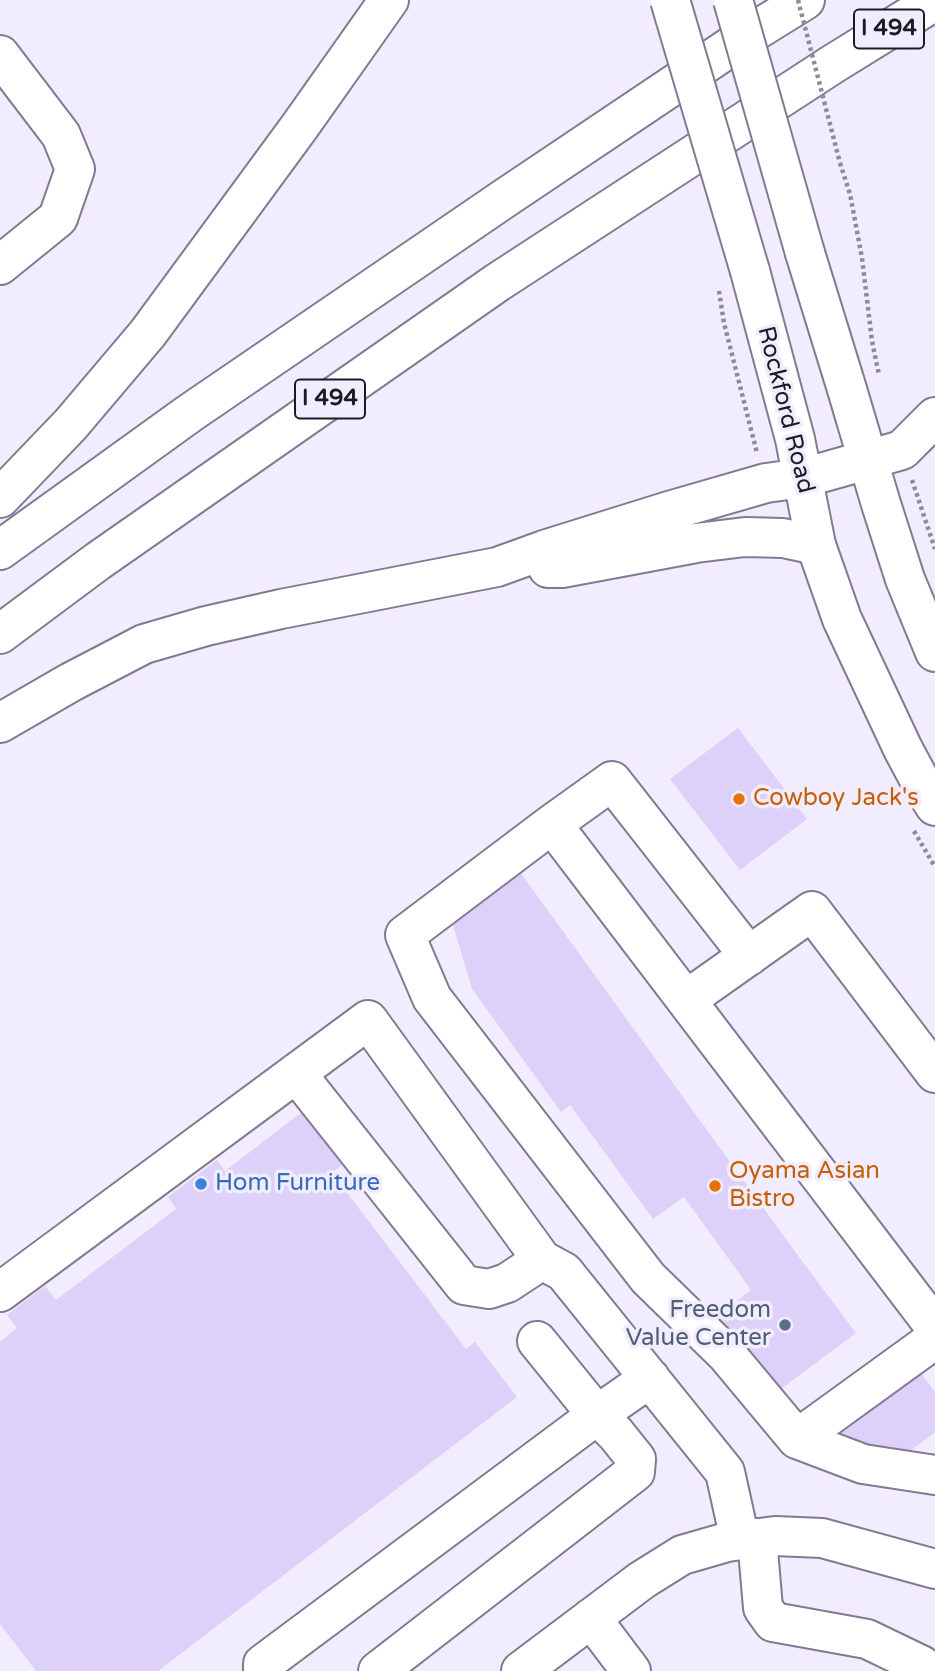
<!DOCTYPE html>
<html>
<head>
<meta charset="utf-8">
<style>
  body { margin:0 }
  canvas { display:block; background:#f2edfe }
</style>
</head>
<body>
<canvas width="935" height="1671"></canvas>
<script>
const context = document.querySelector('canvas').getContext('2d');
context.lineJoin = 'round';
function fill(path, color) {
  context.fillStyle = color;
  context.fill(path, 'evenodd');
}
function shape(rows) {
  const path = new Path2D();
  for (const r of rows) {
    path.moveTo(r[0], r[1]);
    for (let i = 2; i < r.length; i += 2) path.lineTo(r[i], r[i + 1]);
  }
  return path;
}
function trace(path, color, width, dash) {
  context.strokeStyle = color;
  context.lineWidth = width;
  context.lineCap = dash ? 'butt' : 'round';
  context.setLineDash(dash || []);
  context.stroke(path);
}
function drawText(font, color, halo, rows, align = 'center') {
  context.font = font + ' "Varela Round",sans-serif';
  context.lineWidth = 7;
  context.setLineDash([]);
  context.textBaseline = 'middle';
  context.strokeStyle = halo;
  context.fillStyle = color;
  for (const [text, x, y, turn = 0] of rows) {
    context.save();
    context.translate(x, y);
    context.rotate((+turn || 0) * Math.PI / 180);
    context.textAlign = isNaN(turn) ? turn : align;
    if (halo) context.strokeText(text, 0, 0);
    context.fillText(text, 0, 0);
    context.restore();
  }
}
fill(shape([
  [738,728,807,819,740,870,670,779],
  [512,861,799,1257,856,1333,773,1395,715,1318,751,1290,684,1197,653,1219,570,1105,561,1112,472,989,448,908],
  [302,1112,342,1165,332,1173,466,1349,475,1342,517,1397,158,1671,36,1671,0,1624,0,1342,17,1328,7,1315,45,1286,56,1300,176,1209,168,1197,217,1160,225,1171],
  [911,1360,935,1392,935,1432,901,1458,845,1449,827,1424]
]), '#ddd0f9');
const minor = shape([
  [0,55,61,135,75,169,58,218,0,265],
  [552,824,612,781,749,956],
  [686,1000,812,911,935,1073],
  [296,1073,464,1285,489,1289,507,1283,542,1260],
  [0,1292,368,1020,542,1260,564,1272,725,1472,740,1540],
  [935,1327,552,824,405,935,432,998,648,1278,727,1355,797,1439,935,1339],
  [797,1439,863,1464,935,1475],
  [757,1538,763,1608,773,1622,867,1639,921,1665,928,1671],
  [591,1618,631,1671],
  [263,1671,263,1664,597,1415,650,1378],
  [378,1671,635,1472,636,1459,616,1434,597,1415,537,1341],
  [521,1671,642,1580,682,1555,727,1542,775,1536,822,1538,935,1569]
]);
const major = shape([
  [805,253,846,386,881,504,905,579,935,652],
  [750,271,795,439,816,545,842,619,903,749,926,792,935,806]
]);
const highway = shape([
  [0,498,71,424,148,333,300,126,389,0],
  [0,550,190,413,505,198,742,39,805,0],
  [548,568,562,568,696,543,745,537,783,538,816,545],
  [0,634,98,561,498,282,833,64,935,1],
  [0,723,71,682,144,644,206,626,281,609,497,567,544,550,669,511,766,483,803,478,902,450,935,417]
]);
trace(minor, '#817a92', 42);
trace(major, '#817a92', 42);
trace(highway, '#817a92', 42);
trace(shape([
  [840,163,850,194,862,258,872,341,879,375],
  [719,291,724,323,757,453],
  [912,480,935,549],
  [914,831,935,867]
]), '#8e8a98', 4.5, [3.5, 3.5]);
trace(minor, '#fff', 38);
trace(major, '#fff', 38);
trace(highway, '#fff', 38);
const majorBridge = shape([
  [670,0,750,271],
  [733,0,805,253]
]);
trace(majorBridge, '#817a92', 42, []);
trace(shape([
  [798,0,840,163]
]), '#8e8a98', 4.5, [3.5, 3.5]);
trace(majorBridge, '#fff', 38);
for (const [x, y, r, color] of [
  [739,799,7,"#e8710a"],
  [201,1184,7,"#3f7fe0"],
  [715,1186,7,"#e8710a"],
  [785,1325,7,"#5c6f8a"]
]) {
  const dot = new Path2D();
  dot.arc(x, y, r, 0, 2 * Math.PI);
  context.fillStyle = color;
  context.fill(dot);
  trace(dot, '#f2edfe', 2.5);
}
for (const [x, y, w] of [
  [889,29,70],
  [330,399,70]
]) {
  const box = new Path2D();
  box.roundRect(x - w / 2, y - 19.5, w, 39, 5);
  context.fillStyle = '#f2edfe';
  context.fill(box);
  trace(box, '#1d1a24', 2);
}
drawText('bold 23px', '#1d1a24', null, [
  ["I 494",889,29],
  ["I 494",330,399]
]);
drawText('24px', '#1d1a24', '#f2edfe', [
  ["Rockford Road",785,410,76]
]);
drawText('24px', '#c56008', '#f2edfe', [
  ["Cowboy Jack's",753,799],
  ["Oyama Asian",729,1172],
  ["Bistro",729,1200]
], 'left');
drawText('24px', '#366cbe', '#f2edfe', [
  ["Hom Furniture",215,1184]
], 'left');
drawText('24px', '#4e5e75', '#f2edfe', [
  ["Freedom",771,1311],
  ["Value Center",771,1339]
], 'right');
</script>
</body>
</html>
